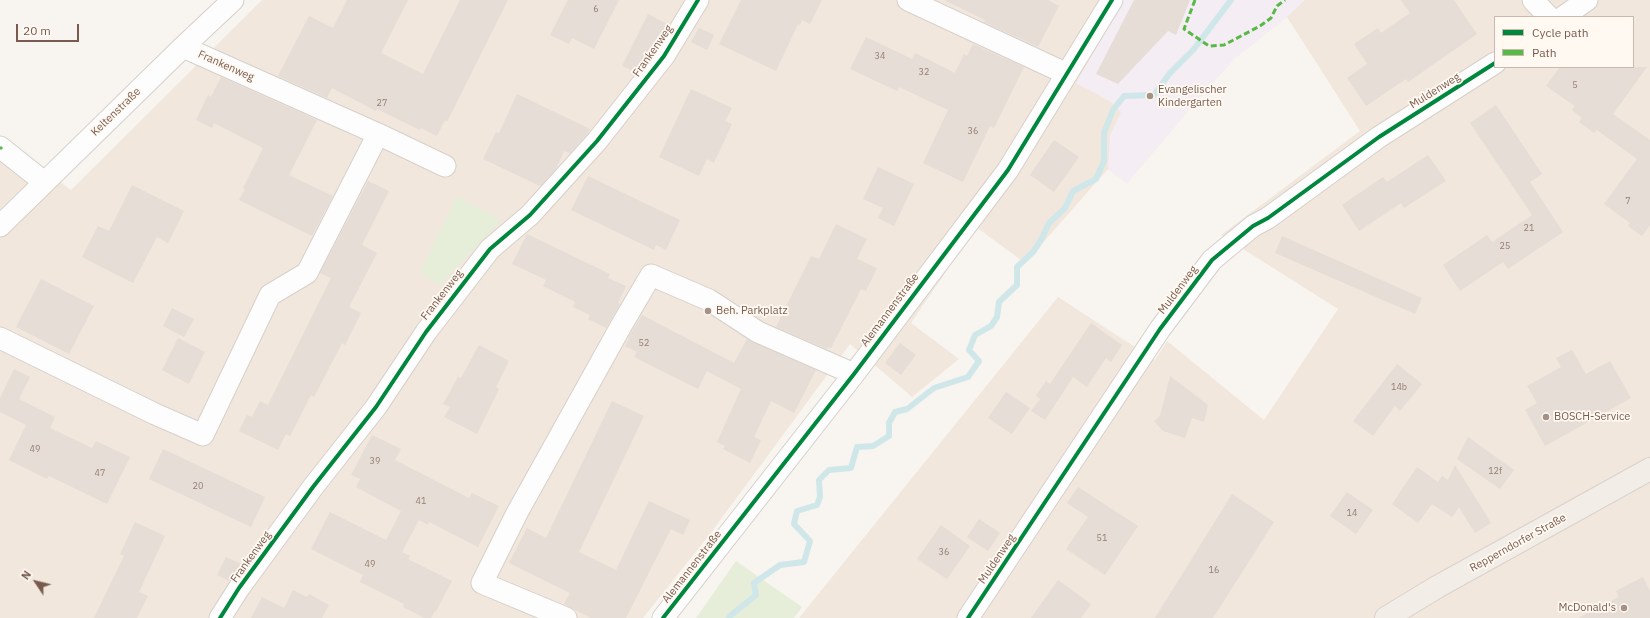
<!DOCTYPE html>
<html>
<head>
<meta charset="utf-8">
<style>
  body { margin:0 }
  #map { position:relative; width:1650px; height:618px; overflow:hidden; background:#f8f4ef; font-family:"IBM Plex Sans",sans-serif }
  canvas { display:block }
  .legend { position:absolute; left:1494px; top:16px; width:140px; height:52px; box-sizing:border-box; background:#fff9f2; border:1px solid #c9bab0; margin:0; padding:5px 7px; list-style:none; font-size:12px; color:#785b4e }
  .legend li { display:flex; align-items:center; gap:8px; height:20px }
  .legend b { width:20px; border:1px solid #c9bab0 }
  .north { position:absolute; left:16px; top:562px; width:40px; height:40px; -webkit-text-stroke:3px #fff9f2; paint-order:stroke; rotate:305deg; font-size:11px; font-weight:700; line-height:16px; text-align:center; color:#785b4e }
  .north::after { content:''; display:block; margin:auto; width:14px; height:18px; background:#785b4e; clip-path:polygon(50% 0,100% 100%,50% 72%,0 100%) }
  .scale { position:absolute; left:16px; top:24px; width:63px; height:18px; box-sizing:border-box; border:2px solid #785b4e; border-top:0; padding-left:5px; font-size:12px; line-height:14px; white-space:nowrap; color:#785b4e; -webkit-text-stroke:3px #fff9f2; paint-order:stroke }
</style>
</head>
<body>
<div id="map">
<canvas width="1650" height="618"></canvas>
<ul class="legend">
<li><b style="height:5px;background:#00873e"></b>Cycle path</li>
<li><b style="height:5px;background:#58b947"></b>Path</li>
</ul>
<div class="north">N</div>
<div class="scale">20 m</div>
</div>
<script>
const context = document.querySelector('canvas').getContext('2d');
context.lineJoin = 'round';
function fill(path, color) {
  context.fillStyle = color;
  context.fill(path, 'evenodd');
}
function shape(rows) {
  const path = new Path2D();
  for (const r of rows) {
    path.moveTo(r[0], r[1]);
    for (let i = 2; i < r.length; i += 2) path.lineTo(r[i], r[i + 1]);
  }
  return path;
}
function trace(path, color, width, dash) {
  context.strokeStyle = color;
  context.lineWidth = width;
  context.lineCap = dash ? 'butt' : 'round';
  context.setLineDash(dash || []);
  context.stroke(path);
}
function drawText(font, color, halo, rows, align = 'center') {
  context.font = font + ' "IBM Plex Sans",sans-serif';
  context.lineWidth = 3.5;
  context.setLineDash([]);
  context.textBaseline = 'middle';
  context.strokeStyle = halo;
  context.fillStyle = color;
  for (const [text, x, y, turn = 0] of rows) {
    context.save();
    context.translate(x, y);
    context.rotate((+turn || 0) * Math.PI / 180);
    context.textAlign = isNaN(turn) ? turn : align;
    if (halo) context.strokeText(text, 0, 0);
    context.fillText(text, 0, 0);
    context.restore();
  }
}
fill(shape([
  [262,0,1650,0,1650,618,799,618,1058,297,1155,360,1167,341,1264,420,1338,309,1221,235,1360,131,1287,17,1235,58,1207,89,1127,183,1108,169,1025,263,976,227,911,323,959,359,912,397,850,344,710,534,643,618,0,618,0,138,71,190],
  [1495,17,1633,17,1633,67,1495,67]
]), '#f1e7dd');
fill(shape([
  [1124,0,1305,0,1287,17,1235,58,1207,89,1127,183,1108,169,1110,135,1121,113,1111,102,1076,83]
]), '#f5edf4');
fill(shape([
  [457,196,501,220,440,286,420,272],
  [736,561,802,607,794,618,696,618]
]), '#e6eeda');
trace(shape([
  [729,618,730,616,756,595,754,583,780,565,804,562,810,541,794,524,797,511,817,505,820,497,819,480,829,470,851,468,857,447,873,446,889,436,889,423,895,412,907,409,934,388,968,377,979,361,969,350,975,335,991,326,997,317,999,302,1017,285,1017,267,1033,252,1041,240,1049,223,1065,208,1073,191,1096,179,1104,161,1104,133,1113,110,1124,96,1154,95,1170,73,1194,49,1231,0]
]), '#d0e7e9', 6);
fill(shape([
  [347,0,408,0,381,53,423,74,460,0,508,0,447,122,445,120,437,136,421,128,420,130,377,109,376,111,332,88,327,98,278,76,309,16,333,28],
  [568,0,619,0,594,49,572,38,569,44,550,35],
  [741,0,822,0,810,24,802,20,800,25,798,24,776,71,719,44],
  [944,0,1048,0,1059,6,1038,47,984,22,985,20],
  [1134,0,1190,0,1176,35,1168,31,1118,84,1096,74],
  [1401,0,1454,0,1477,34,1408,82,1406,79,1366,106,1347,78,1367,64,1354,44,1378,28,1381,33,1410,13],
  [648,14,669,25,654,49,636,72,622,66],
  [699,28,714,35,707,50,691,42],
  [866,37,912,59,915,53,955,73,964,54,967,56,973,44,1024,67,994,128,990,126,963,182,923,163,948,110,899,87,897,91,850,69],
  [1560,67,1647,67,1613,114,1650,140,1650,225,1642,236,1628,226,1630,223,1604,204,1637,159,1597,130,1594,133,1579,122,1582,118,1572,110,1575,106,1546,86],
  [221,77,317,120,289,175,333,196,312,236,239,200,245,189,243,188,263,148,214,123,212,128,196,120,208,95,211,97],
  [691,89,732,108,725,121,732,124,714,163,707,159,699,176,659,157],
  [517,94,590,129,588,133,570,153,564,151,556,169,540,186,483,159,496,132,499,133],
  [1496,105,1542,174,1530,182,1563,232,1508,269,1503,262,1460,291,1443,265,1487,235,1492,242,1532,215,1470,123],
  [1054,140,1079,157,1054,192,1030,175],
  [1428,155,1446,181,1404,208,1401,203,1359,231,1342,205,1383,177,1387,182],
  [878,167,914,184,894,226,878,218,883,208,863,199],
  [588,176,680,220,666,250,656,245,654,250,571,210],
  [368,181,389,191,362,245,377,253,349,307,361,313,345,345,342,343,314,397,311,395,290,436,286,434,278,450,239,431,247,415,252,417,260,401,268,405,331,278,320,273],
  [132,185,184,211,168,243,157,237,133,283,82,257,98,226,109,231],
  [836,224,867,239,857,259,877,268,866,291,861,289,831,348,828,347,827,349,776,327,811,256,819,259],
  [527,234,610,274,608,278,626,286,618,303,620,304,606,328,588,319,590,315,573,307,575,302,543,286,546,280,512,264],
  [1282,236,1422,298,1415,314,1275,253],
  [41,279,94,306,69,354,16,327],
  [172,308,194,319,184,337,163,326],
  [642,315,734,363,747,339,816,370,794,413,771,401,754,437,761,440,750,463,723,449,725,446,717,442,741,389,707,371,698,389,634,357,637,352,625,346,629,339,628,338],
  [1091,323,1122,345,1111,362,1106,358,1087,387,1073,377,1045,420,1031,411,1040,399,1036,396,1046,381,1050,384],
  [178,338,205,352,189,384,162,370],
  [900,343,916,355,901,375,885,363],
  [479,345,509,361,496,387,499,389,477,434,444,417,450,407,443,404,458,377,461,378],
  [1572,350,1586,374,1610,361,1631,398,1545,446,1525,410,1537,403,1527,386,1561,367,1556,358],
  [1397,364,1422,384,1400,411,1395,406,1373,436,1353,421],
  [14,369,30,377,19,399,55,417,50,428,92,448,96,441,130,457,107,504,49,476,47,479,9,460,26,425,0,412,0,398],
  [1170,376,1208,405,1204,422,1192,418,1185,438,1163,431,1154,421,1160,416],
  [1006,392,1030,408,1012,434,988,418],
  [612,401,644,416,579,552,616,570,649,501,690,520,683,535,671,529,626,618,591,618,564,604,570,593,509,563,527,528,546,538],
  [372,435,401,449,395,460,469,498,472,493,499,506,478,547,429,522,428,525,419,520,402,552,410,556,408,559,452,581,436,611,435,611,431,618,425,618,403,607,404,604,360,582,363,575,311,549,330,512,386,540,401,511,356,487,360,479,351,475],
  [1468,437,1514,470,1500,489,1457,459],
  [163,449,265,497,251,527,149,479],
  [1455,465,1491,523,1475,533,1459,507,1452,517,1432,504,1418,523,1392,504,1417,467,1438,482,1442,476,1448,480],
  [1078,487,1138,526,1105,575,1066,549,1088,517,1067,503],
  [1347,492,1373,510,1356,534,1330,516],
  [1232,494,1274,522,1213,618,1155,618],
  [979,519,1000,533,988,551,967,537],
  [135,522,165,536,139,592,148,596,137,618,94,618,124,556,120,554],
  [941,525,970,546,947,579,917,559],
  [226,557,242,564,229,581,217,575],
  [1643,577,1650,591,1650,618,1578,618,1619,597,1616,591],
  [1058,580,1091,604,1081,618,1031,618],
  [293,590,307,597,309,594,329,605,322,618,251,618,262,597,284,608]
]), '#e5ddd6');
const minor = shape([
  [908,0,1067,74],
  [1533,0,1549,17],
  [1563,17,1587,0],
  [183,47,378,134,445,166],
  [0,147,44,182],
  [0,226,183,47,233,0],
  [0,338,155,414,203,435,270,295,307,273,378,134],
  [220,618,239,588,313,487,376,407,426,332,490,249,530,215,597,141,664,56,698,0],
  [566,618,482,583,517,513,621,326,651,275,709,300,758,332,854,374],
  [663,618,854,374,1008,170,1112,0],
  [968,618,1160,329,1212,260,1253,226,1268,218,1379,137,1495,63]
]);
const primary = shape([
  [1386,618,1437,587,1650,469]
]);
trace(minor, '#d6d0ca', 23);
trace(primary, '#dad1cc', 24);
trace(minor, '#fefdfd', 21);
trace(primary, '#f2eee7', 22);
trace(shape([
  [1195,0,1184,29,1209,46,1224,45,1260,26,1271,18,1277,6,1285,0],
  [0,147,2,149]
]), '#58b947', 3, [6, 3]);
trace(shape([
  [220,618,239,588,313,487,376,407,426,332,490,249,530,215,597,141,664,56,698,0],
  [663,618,854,374,1008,170,1112,0],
  [968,618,1160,329,1212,260,1253,226,1268,218,1379,137,1495,63]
]), '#00873e', 4);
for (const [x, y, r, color] of [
  [1150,96,4,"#a59186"],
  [708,311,4,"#a59186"],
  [1546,417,4,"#a59186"],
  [1624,608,4,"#a59186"]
]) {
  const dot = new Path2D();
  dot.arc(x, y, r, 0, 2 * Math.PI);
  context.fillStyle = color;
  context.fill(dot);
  trace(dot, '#fff9f2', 1.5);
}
drawText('9px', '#957e72', null, [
  ["6",596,9],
  ["34",880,56],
  ["32",924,72],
  ["5",1575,85],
  ["27",382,103],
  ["36",973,131],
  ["7",1628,201],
  ["21",1529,228],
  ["25",1505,246],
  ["52",644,343],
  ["14b",1399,387],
  ["49",35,449],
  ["39",375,461],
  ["12f",1495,471],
  ["47",100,473],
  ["20",198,486],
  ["41",421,501],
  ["14",1352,513],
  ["51",1102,538],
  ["36",944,552],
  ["49",370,564],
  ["16",1214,570]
]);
drawText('11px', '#785b4e', '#fff9f2', [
  ["Frankenweg",653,51,-55],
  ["Frankenweg",226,66,24],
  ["Muldenweg",1435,91,-32],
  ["Keltenstraße",116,112,-44],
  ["Muldenweg",1178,290,-53],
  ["Frankenweg",442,295,-52],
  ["Alemannenstraße",890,310,-53],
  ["Repperndorfer Straße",1518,543,-29],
  ["Frankenweg",251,557,-54],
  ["Muldenweg",997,559,-56],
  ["Alemannenstraße",692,567,-52]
]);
drawText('11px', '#785b4e', '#fff9f2', [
  ["Evangelischer",1158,90],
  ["Kindergarten",1158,103],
  ["Beh. Parkplatz",716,311],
  ["BOSCH-Service",1554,417],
  ["McDonald's",1616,608,"right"]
], 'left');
</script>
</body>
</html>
